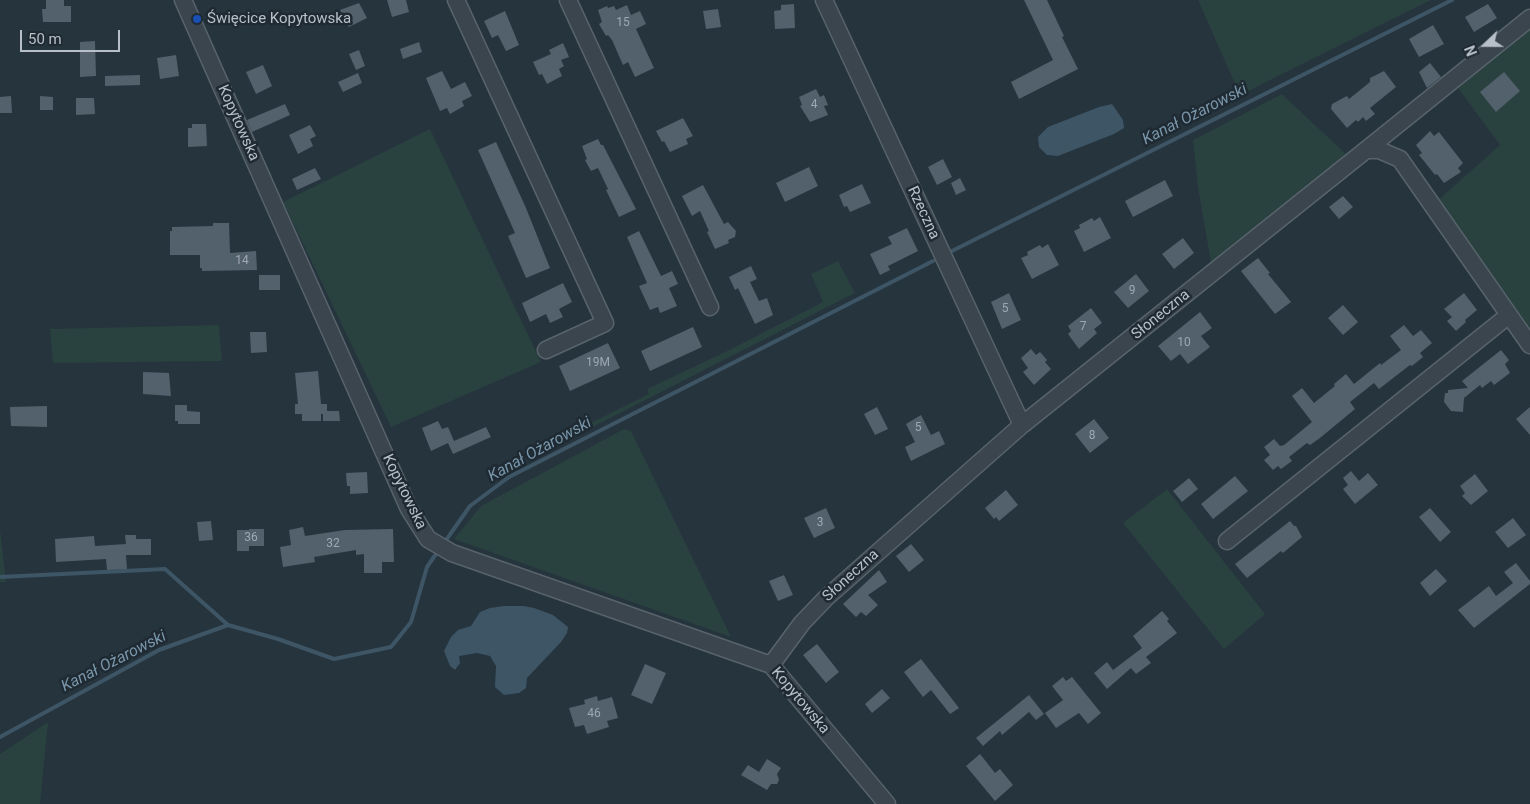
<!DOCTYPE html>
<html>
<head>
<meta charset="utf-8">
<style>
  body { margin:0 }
  #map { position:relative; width:1530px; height:804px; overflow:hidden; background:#26343e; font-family:Roboto,sans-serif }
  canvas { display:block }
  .north { position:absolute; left:1460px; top:20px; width:50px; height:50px; -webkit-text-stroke:4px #1f2a33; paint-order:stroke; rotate:248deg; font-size:14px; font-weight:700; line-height:20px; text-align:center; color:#b7c0c9 }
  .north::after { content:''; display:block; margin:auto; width:18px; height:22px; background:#b7c0c9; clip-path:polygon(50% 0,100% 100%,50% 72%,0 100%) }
  .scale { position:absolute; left:20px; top:30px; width:100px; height:22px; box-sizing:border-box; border:2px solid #b7c0c9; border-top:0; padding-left:6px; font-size:15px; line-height:18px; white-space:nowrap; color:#b7c0c9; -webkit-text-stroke:4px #1f2a33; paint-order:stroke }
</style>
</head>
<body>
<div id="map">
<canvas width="1530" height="804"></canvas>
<div class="north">N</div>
<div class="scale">50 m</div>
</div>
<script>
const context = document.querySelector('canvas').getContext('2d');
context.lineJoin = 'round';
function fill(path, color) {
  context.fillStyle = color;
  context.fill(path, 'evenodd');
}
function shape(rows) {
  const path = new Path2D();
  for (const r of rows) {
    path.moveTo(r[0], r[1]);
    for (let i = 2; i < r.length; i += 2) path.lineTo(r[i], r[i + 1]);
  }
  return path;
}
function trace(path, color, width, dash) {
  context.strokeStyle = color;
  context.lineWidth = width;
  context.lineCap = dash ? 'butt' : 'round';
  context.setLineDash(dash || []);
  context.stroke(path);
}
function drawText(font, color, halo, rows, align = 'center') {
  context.font = font + ' Roboto,sans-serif';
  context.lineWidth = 5;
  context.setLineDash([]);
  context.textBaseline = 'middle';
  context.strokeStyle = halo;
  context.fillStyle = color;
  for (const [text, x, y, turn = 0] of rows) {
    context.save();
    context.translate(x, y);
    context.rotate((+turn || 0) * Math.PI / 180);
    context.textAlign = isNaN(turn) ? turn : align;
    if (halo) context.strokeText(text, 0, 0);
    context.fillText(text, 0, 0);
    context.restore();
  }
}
fill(shape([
  [1198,0,1431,0,1240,95],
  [1530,29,1530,335,1437,201,1500,145,1458,88],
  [1282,94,1347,155,1212,268,1198,188,1193,140],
  [430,129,541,362,391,427,283,202],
  [838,261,855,293,575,436,573,432,649,394,647,389,723,353,823,302,811,274],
  [219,325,222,361,53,363,50,329],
  [624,429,631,431,731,637,454,539,481,506],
  [1167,489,1265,614,1224,649,1123,523],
  [0,530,6,582,0,582],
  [48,722,40,804,0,804,0,754]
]), '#29413f');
fill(shape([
  [1112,104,1123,120,1124,128,1114,134,1058,156,1047,155,1039,147,1038,137,1048,127,1099,107],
  [504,606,523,606,534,608,553,615,568,627,567,633,561,642,527,678,526,688,519,693,504,695,495,687,496,666,490,656,477,653,459,656,460,663,455,670,450,666,444,651,451,637,458,630,471,626,480,612,490,608]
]), '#3d5565');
trace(shape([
  [950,252,1452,0],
  [444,543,470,506,509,477,933,261],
  [0,577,165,569,228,625],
  [0,737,159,650,228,625,278,639,334,659,391,647,411,622,427,567,438,551]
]), '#3d5565', 4);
fill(shape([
  [46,0,64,0,64,6,71,6,71,22,43,22,42,9,46,9],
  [387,0,406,0,409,12,392,17],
  [1024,0,1047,0,1064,36,1062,37,1078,69,1019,99,1011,82,1053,60],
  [359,3,367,18,349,27,340,10],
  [794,4,795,28,775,29,774,11,781,10,781,5],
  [1488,4,1497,18,1474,32,1465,17],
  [627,5,631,15,640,11,646,24,636,29,654,68,635,77,628,62,623,65,612,40,608,35,606,36,599,24,602,22,598,10,607,6,608,8,614,6,616,10],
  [718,9,721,27,706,29,703,11],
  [505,11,519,45,506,51,498,35,492,38,484,21],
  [1433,25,1444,44,1419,57,1409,39],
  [95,41,96,76,80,77,80,42],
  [419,42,422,52,403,59,400,49],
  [563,43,569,57,561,60,564,66,559,69,562,76,547,84,542,74,539,75,533,62,551,54,549,50],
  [359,50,365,66,356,70,349,54],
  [176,55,179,76,160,79,157,58],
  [1430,63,1441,77,1427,88,1419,72],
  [263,65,272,86,256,94,246,72],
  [442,71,451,89,465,82,472,96,462,101,464,106,450,114,447,108,440,111,426,78],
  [1384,71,1396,87,1370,108,1375,114,1366,121,1363,117,1358,122,1356,120,1347,128,1331,109,1332,104,1347,96,1349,99,1370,82,1370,78],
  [1504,72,1520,91,1496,112,1480,92],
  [358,73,362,83,343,92,338,82],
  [140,75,140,85,105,86,105,76],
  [816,89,820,97,824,95,828,105,824,106,828,115,810,122,800,106,802,105,799,97],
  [11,96,12,113,0,113,0,97],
  [40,96,53,97,53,110,40,110],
  [76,98,94,98,95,114,76,115],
  [285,104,290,115,252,132,247,120],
  [683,118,693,136,686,139,688,144,670,152,664,141,662,142,656,131],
  [192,124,206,124,207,146,188,147,188,128,192,128],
  [310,125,316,136,310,139,313,146,298,154,289,135],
  [1430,131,1434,136,1439,132,1463,163,1458,168,1461,172,1444,183,1437,174,1435,175,1419,155,1422,153,1416,145],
  [598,139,601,145,603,145,636,209,619,217,606,190,608,189,598,168,591,171,585,160,587,159,582,146],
  [496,142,526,208,550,268,526,278,508,236,515,233,478,150],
  [943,159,952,177,937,185,928,167],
  [809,167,818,186,785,202,776,183],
  [315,168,321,179,297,190,292,179],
  [960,178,966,190,956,195,951,183],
  [1165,180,1173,196,1133,217,1125,201],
  [862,184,871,203,850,212,847,206,844,207,839,195],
  [703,185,724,224,728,222,736,231,735,237,728,240,729,243,715,249,707,232,709,231,700,211,692,216,682,196],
  [1343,196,1353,207,1339,219,1329,207],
  [1100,217,1111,238,1084,252,1074,231,1080,228,1079,225,1092,218,1094,221],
  [213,223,229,223,230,253,256,251,257,270,202,271,202,268,200,268,200,255,170,255,170,231,172,231,172,227,213,226],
  [907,228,918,251,888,266,890,270,880,275,870,254,892,244,888,237],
  [639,231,661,276,672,271,678,284,669,288,677,306,660,313,658,307,650,310,639,286,647,283,627,237],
  [1183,238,1194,253,1174,269,1162,254],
  [1048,244,1059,265,1032,279,1021,258,1028,255,1027,252,1040,245,1042,248],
  [1258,258,1270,273,1268,274,1291,302,1275,314,1241,271],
  [751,266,757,279,750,282,759,301,767,298,773,315,755,324,738,288,735,290,729,277],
  [1136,274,1149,291,1128,308,1114,292],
  [259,275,280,275,280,290,259,290],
  [563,283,572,302,559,309,563,317,550,323,546,314,530,322,522,303],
  [1009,293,1021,320,1002,329,991,302],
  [1464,293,1477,310,1465,320,1466,322,1456,331,1447,321,1452,317,1444,309],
  [1343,305,1358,322,1343,335,1328,318],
  [1091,308,1102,323,1094,329,1097,333,1079,349,1068,334,1071,331,1068,326],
  [1200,312,1212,328,1201,336,1210,347,1188,364,1180,354,1171,361,1158,346],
  [1404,325,1413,336,1421,330,1432,343,1420,353,1423,357,1412,366,1410,365,1379,389,1374,383,1350,402,1355,409,1320,438,1310,445,1307,443,1289,457,1292,461,1281,469,1278,466,1273,470,1264,460,1270,455,1264,447,1274,439,1280,446,1284,445,1312,422,1292,396,1302,388,1314,403,1335,386,1334,384,1346,374,1354,384,1380,363,1381,365,1401,350,1390,336],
  [693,327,702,347,650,371,641,351],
  [250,332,266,332,267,352,251,353],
  [608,343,620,368,570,391,559,366],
  [1031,349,1036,355,1040,352,1047,360,1045,362,1051,369,1034,385,1023,372,1028,368,1021,358],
  [1501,350,1509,360,1505,364,1510,373,1494,385,1491,381,1482,388,1480,385,1464,398,1463,412,1451,411,1444,402,1445,393,1448,393,1448,390,1468,388,1462,381],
  [318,371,321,404,327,404,327,411,339,411,340,421,323,421,323,414,321,414,321,421,302,421,302,414,295,414,295,404,298,404,295,373],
  [143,372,169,373,171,396,143,394],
  [175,405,187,405,187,411,200,412,200,424,178,424,178,421,175,421],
  [47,406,47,427,11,426,10,407],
  [877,407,888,429,875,435,864,414],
  [1530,407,1530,435,1516,419],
  [921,415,931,435,939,431,945,444,911,461,905,447,915,442,906,424],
  [1094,419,1109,438,1090,453,1075,434],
  [438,421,442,429,448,427,454,441,486,427,491,437,453,454,448,443,431,451,422,428],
  [1351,471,1359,481,1368,473,1378,485,1355,504,1343,489,1348,485,1343,478],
  [367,472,368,493,350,494,350,486,347,486,346,473],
  [1475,474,1488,491,1471,505,1462,496,1465,493,1460,486],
  [1235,476,1248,491,1213,519,1201,504],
  [1189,478,1198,489,1182,502,1173,491],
  [1006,490,1018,505,999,521,996,517,994,519,985,508],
  [826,508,835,528,814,538,804,518],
  [1430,508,1451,532,1440,542,1419,517],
  [1513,518,1526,535,1508,548,1495,532],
  [211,521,213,540,199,541,197,522],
  [1290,521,1294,526,1296,526,1302,537,1283,553,1281,551,1247,578,1235,564],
  [303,527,305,536,345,530,393,529,394,562,382,562,382,573,364,573,364,554,356,555,356,550,314,557,315,562,283,567,280,547,291,545,289,530],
  [249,529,264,529,264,546,249,546,249,551,237,551,237,530,249,530],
  [125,535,136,535,136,539,151,539,151,555,126,555,127,569,107,570,106,559,56,562,55,539,94,536,95,546,126,544],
  [911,544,924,560,909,572,896,556],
  [1516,563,1530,581,1530,584,1474,628,1458,610,1489,586,1496,596,1513,583,1504,572],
  [1436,569,1447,581,1430,596,1420,583],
  [879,570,887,582,868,595,878,605,866,616,861,612,856,617,843,604],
  [784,575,793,595,778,601,769,581],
  [1162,611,1169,619,1167,621,1177,633,1146,657,1151,663,1136,674,1131,668,1107,689,1094,673,1107,662,1113,670,1142,648,1133,636],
  [817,644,839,672,826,683,803,655],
  [921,659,959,708,950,714,931,690,923,697,904,672],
  [645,664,666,673,652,704,631,695],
  [1063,677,1066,681,1072,677,1101,713,1088,724,1079,713,1056,728,1045,713,1063,700,1052,686],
  [882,689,890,698,872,713,865,704],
  [1029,695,1044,714,1036,720,1029,712,1002,735,1000,731,983,746,976,738],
  [597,696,598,701,612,697,618,718,607,721,609,727,587,734,584,725,575,727,569,708,585,704,584,700],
  [980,754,995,773,1000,769,1013,785,995,801,966,766],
  [767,759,781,768,777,774,779,780,777,784,771,784,767,790,741,775,748,765,759,772]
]), '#52616b');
const minor = shape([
  [183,0,409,509,428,539,452,553,771,665,887,804],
  [456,0,605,323,546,350],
  [568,0,710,307],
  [824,0,1022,425],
  [1366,150,1530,18],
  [1227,541,1509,315],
  [771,665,802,623,826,598,1022,425,1366,150,1379,150,1400,159,1530,345]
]);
trace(minor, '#58636c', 19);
trace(minor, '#3a454e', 16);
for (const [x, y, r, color] of [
  [197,19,5,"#1a4fb4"]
]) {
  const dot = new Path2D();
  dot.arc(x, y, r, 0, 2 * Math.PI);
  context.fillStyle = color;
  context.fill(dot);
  trace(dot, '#1f2a33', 2);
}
drawText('12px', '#9ea8b2', null, [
  ["15",623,23],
  ["4",814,105],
  ["14",242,261],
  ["9",1132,291],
  ["5",1005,309],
  ["7",1083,327],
  ["10",1184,343],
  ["19M",598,363],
  ["5",918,428],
  ["8",1092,436],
  ["3",820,523],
  ["36",251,538],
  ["32",333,544],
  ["46",594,714]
]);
drawText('15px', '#b7c0c9', '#1f2a33', [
  ["Święcice Kopytowska",207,19]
], 'left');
drawText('15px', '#b7c0c9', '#1f2a33', [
  ["Kopytowska",238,123,66],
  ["Rzeczna",923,213,65],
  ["Słoneczna",1161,315,-39],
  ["Kopytowska",404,492,64],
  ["Słoneczna",851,576,-42],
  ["Kopytowska",800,701,50]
]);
drawText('italic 16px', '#7996aa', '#1f2a33', [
  ["Kanał Ożarowski",1195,115,-27],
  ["Kanał Ożarowski",540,450,-29],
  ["Kanał Ożarowski",114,662,-27]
]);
</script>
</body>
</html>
